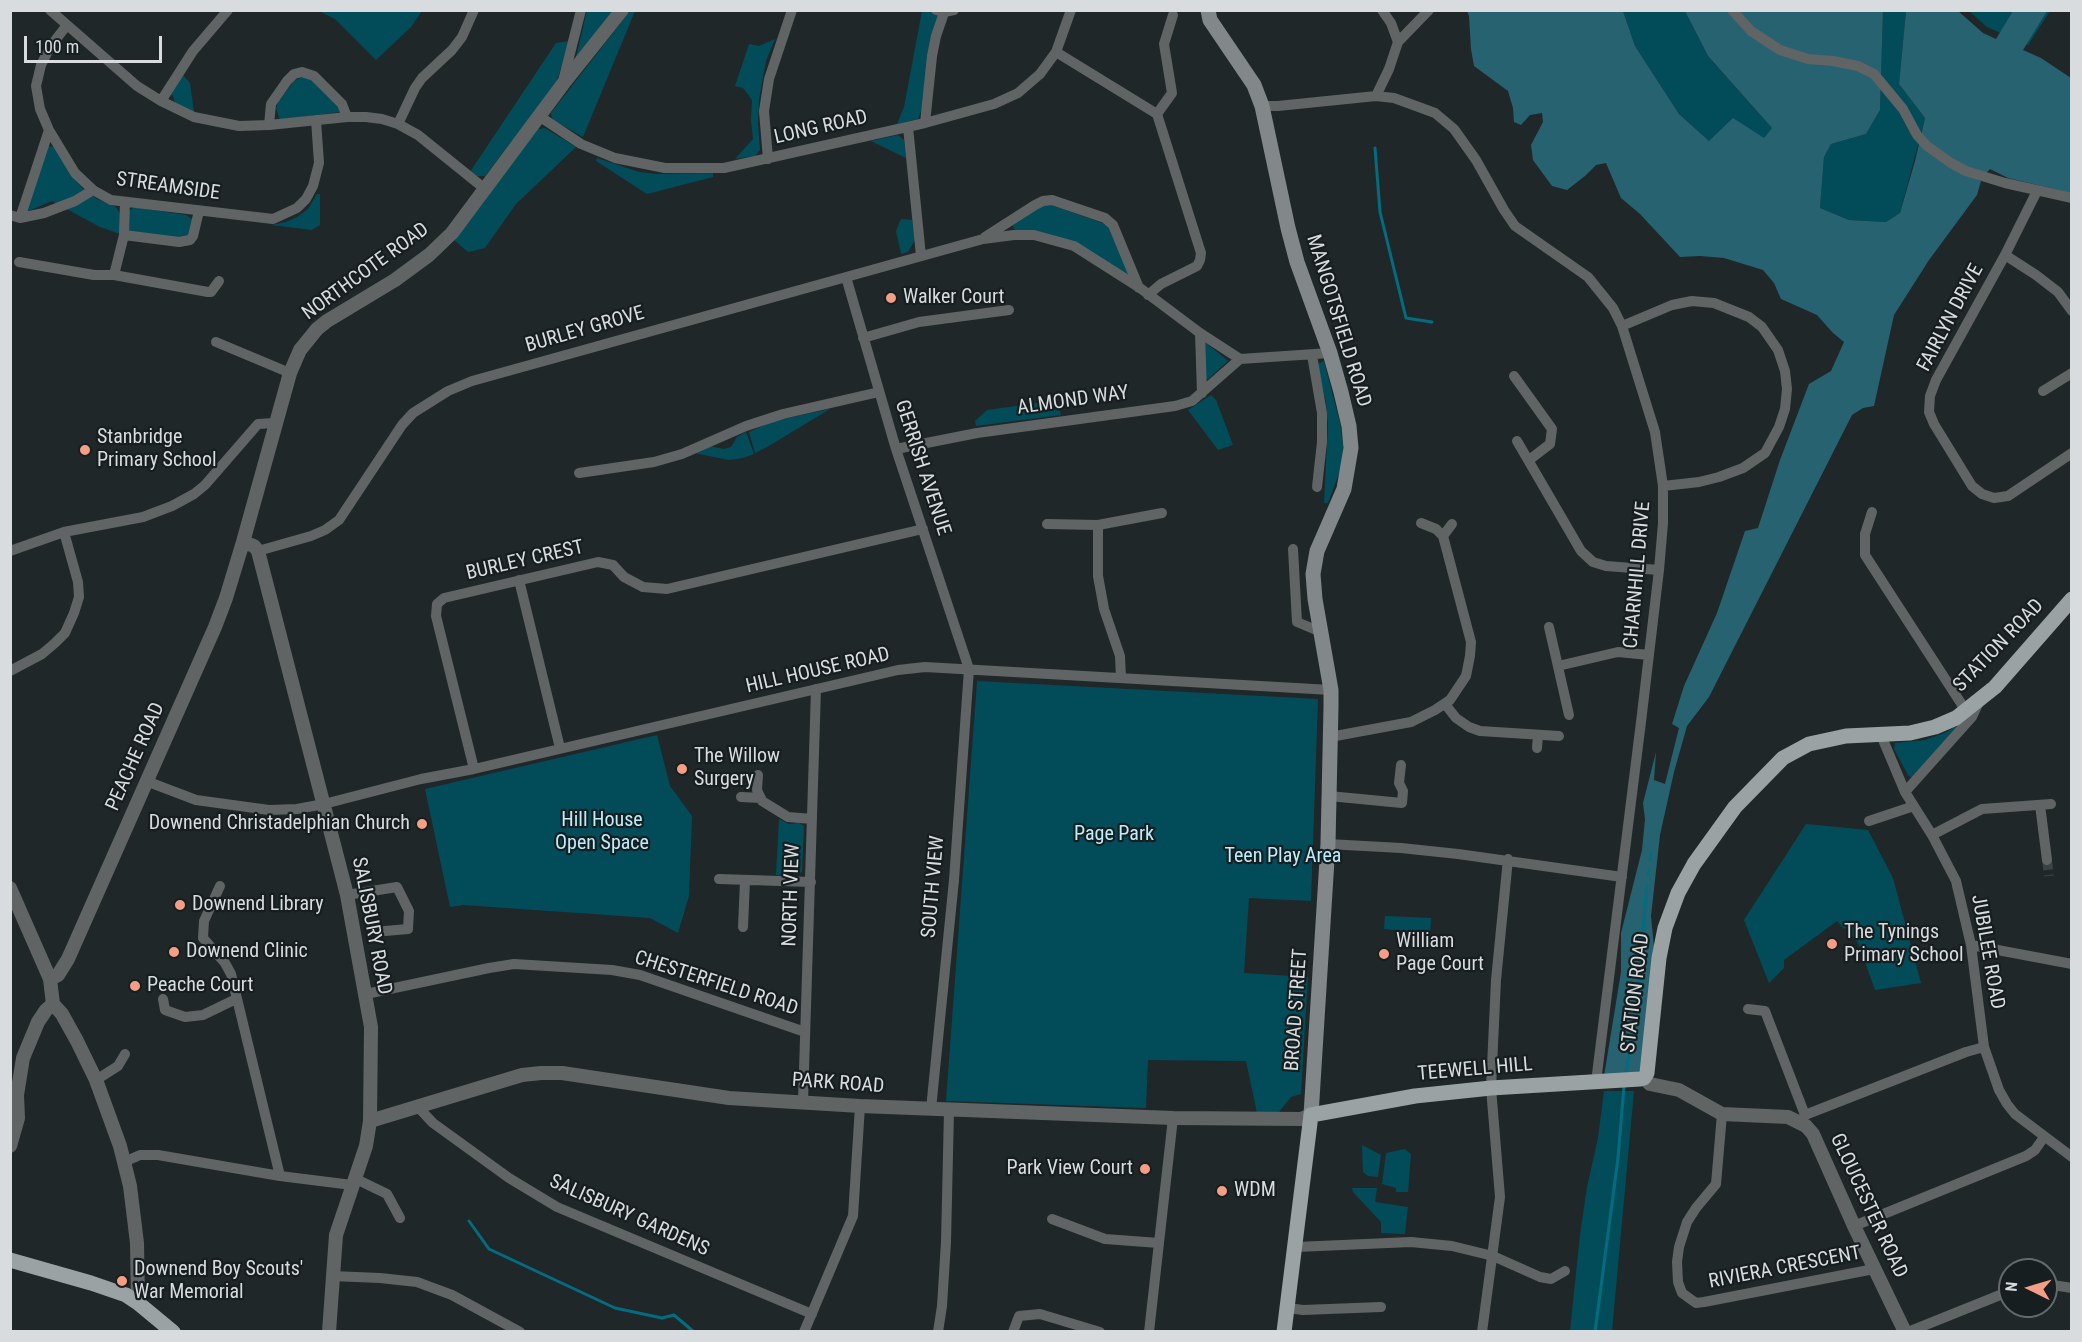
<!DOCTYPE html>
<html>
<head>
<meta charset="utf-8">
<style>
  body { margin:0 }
  #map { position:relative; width:2082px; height:1342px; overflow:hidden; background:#202729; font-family:"Roboto Condensed",sans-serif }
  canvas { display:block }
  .frame { position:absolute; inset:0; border:12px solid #d8dcde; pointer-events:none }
  .north { position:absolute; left:1998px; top:1258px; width:60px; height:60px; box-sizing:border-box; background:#171e20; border:2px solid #646a6c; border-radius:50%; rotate:275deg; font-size:16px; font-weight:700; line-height:24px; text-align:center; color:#d8dcde }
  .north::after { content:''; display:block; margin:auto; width:21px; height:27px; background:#f49e86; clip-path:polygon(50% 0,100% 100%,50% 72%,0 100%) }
  .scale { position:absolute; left:24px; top:36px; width:138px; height:27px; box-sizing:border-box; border:3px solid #d8dcde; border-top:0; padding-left:8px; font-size:18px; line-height:21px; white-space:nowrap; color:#d8dcde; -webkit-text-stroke:4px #171e20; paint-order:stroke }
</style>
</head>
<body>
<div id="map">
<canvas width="2082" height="1342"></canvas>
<div class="frame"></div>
<div class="north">N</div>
<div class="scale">100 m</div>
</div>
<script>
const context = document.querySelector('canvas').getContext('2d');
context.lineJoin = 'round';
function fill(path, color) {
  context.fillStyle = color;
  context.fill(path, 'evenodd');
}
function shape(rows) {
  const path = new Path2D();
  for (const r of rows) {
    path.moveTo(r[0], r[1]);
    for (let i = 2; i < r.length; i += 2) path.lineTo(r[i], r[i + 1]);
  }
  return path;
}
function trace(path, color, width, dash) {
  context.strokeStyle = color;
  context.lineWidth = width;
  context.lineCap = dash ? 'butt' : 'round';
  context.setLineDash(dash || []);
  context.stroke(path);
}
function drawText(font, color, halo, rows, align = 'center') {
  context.font = font + ' "Roboto Condensed",sans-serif';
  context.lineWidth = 4.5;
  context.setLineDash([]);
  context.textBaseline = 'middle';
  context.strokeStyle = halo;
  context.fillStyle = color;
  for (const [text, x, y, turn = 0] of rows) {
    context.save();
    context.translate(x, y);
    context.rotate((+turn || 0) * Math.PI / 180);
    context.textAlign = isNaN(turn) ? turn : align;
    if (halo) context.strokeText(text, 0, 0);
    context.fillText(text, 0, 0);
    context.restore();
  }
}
fill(shape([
  [319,11,422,11,411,27,376,60,335,19],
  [587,11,616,11,575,61],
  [630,11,635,11,583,137,555,121,552,118,551,113],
  [922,11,942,11,923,106,918,119,897,124,904,107],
  [1623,11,1685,11,1708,56,1772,128,1764,138,1709,141,1679,114,1635,46],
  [1883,11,1906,11,1899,84,1925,118,1900,213,1886,222,1849,220,1820,208,1824,157,1831,144,1866,134,1880,110],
  [1969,11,2050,11,2028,45,1987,27],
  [775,39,766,61,759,99,758,124,760,150,755,156,735,159,753,139,751,120,752,100,743,88,735,86,749,44,759,46],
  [569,41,556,84,485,176,475,176,470,172,556,43],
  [182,74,190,83,194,112,175,103,173,96,171,94],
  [302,77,309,77,341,110,339,112,281,120,279,118,276,108,279,101,294,81],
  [545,128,576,147,516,204,485,248,468,252,453,239,538,129],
  [898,135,904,140,906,158,871,141],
  [48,146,54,147,71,175,82,188,97,199,116,207,120,214,129,211,134,207,186,215,192,219,194,225,186,239,120,234,100,227,52,201,26,212],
  [597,158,639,172,656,174,713,173,713,177,647,194,596,161],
  [317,194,320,194,320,225,312,230,271,225,286,222,297,217,308,209],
  [1048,204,1108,225,1130,270,1126,276,1086,249,1016,232,1012,224,1040,206],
  [901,219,912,220,915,240,908,252,901,254,896,231],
  [1206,343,1228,361,1207,380,1204,378,1203,345],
  [1324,361,1340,423,1343,444,1342,465,1328,503,1324,503,1328,426,1326,402,1318,368,1318,364],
  [1211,395,1216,400,1233,445,1218,450,1188,410],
  [1038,403,1060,411,1061,415,976,426,975,421,987,410],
  [830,409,767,447,755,453,749,432,774,421],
  [746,432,754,454,743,458,729,460,694,453,709,446,724,449,731,447,737,437],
  [977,681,1318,699,1311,901,1249,898,1244,973,1308,977,1301,1094,1291,1097,1279,1112,1257,1113,1246,1061,1148,1060,1146,1108,946,1101],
  [1955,726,1957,728,1912,778,1908,775,1894,749,1895,743,1925,740,1947,732],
  [657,735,670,786,692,816,689,896,678,933,650,918,463,905,450,907,425,789],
  [779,819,789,824,799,823,804,826,802,872,798,874,776,875],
  [1806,824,1868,830,1893,878,1921,983,1875,990,1858,943,1846,928,1844,929,1837,921,1784,960,1784,968,1769,983,1744,920],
  [1385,916,1431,918,1430,933,1384,929],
  [1604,1091,1634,1091,1612,1331,1570,1331,1580,1235,1587,1187,1598,1138],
  [1362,1145,1381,1155,1378,1177,1368,1176,1363,1172],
  [1405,1149,1411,1154,1408,1192,1396,1192,1396,1188,1382,1184,1386,1153],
  [1352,1188,1377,1188,1375,1202,1408,1207,1405,1234,1381,1233,1381,1222,1353,1192]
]), '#024c5a');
fill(shape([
  [1467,11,1623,11,1635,46,1679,114,1709,141,1733,118,1764,138,1772,128,1708,56,1685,11,1883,11,1880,110,1866,134,1831,144,1824,157,1820,208,1849,220,1886,222,1900,213,1915,161,1925,118,1899,84,1906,11,1958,11,1983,33,1996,39,2013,11,2047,11,2023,50,2041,58,2071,78,2071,193,2008,178,1990,169,1979,180,1981,181,1977,195,1929,260,1894,315,1874,406,1863,408,1852,415,1709,697,1687,726,1674,772,1660,835,1651,916,1654,947,1641,1069,1636,1075,1604,1076,1621,972,1621,933,1642,850,1645,819,1643,803,1656,752,1654,780,1665,784,1679,728,1672,724,1684,686,1717,613,1745,531,1758,528,1780,460,1809,384,1831,371,1844,342,1833,333,1817,315,1781,299,1774,283,1763,270,1724,258,1700,256,1680,257,1640,214,1621,198,1606,163,1596,165,1585,176,1567,190,1552,186,1533,160,1531,145,1543,122,1542,113,1530,115,1521,125,1514,122,1513,108,1508,91,1474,66,1471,49,1469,16]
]), '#276270');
trace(shape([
  [1375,148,1380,212,1406,318,1432,322],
  [1650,860,1651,853],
  [1648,875,1649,870],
  [1626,1074,1637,1000,1647,885],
  [469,1221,489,1249,615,1308,662,1318,674,1315,694,1332],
  [1595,1332,1618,1158,1624,1086]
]), '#046c80', 3);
trace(shape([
  [2047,860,2049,876]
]), '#3c4244', 10, [10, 5]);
trace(shape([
  [50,10,137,86,161,101,194,117,239,126,269,125,347,117,366,117,382,119,398,124,418,135,485,189],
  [936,10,944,12,954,10],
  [1732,10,1751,31,1780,50,1808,59,1833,61,1858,66,1874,74,1903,109,1917,135,1927,146,1951,163,1966,171,2005,183,2072,198],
  [67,25,50,47,41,65,36,86,40,109,49,130,75,173,93,190,111,200,273,219,297,208,306,199,313,186,319,163,316,120],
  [1398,42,1429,10],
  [1056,52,1157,114,1201,253,1200,260,1197,266,1161,284,1148,295],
  [563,81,581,10],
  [1376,96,1389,69,1398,42,1391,23,1382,10],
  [161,101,193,51,228,10],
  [1262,106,1278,106,1376,96,1394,98,1435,113,1454,129,1476,160,1504,210,1515,226,1588,277,1613,308,1622,326,1655,432,1663,486,1663,523,1659,570,1641,722,1596,1082],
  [1157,114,1172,93,1164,44,1173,15],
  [539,116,581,144,615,158,665,168,724,168,925,123,994,104,1018,93,1040,74,1056,52,1071,10],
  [925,123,932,56,936,36,945,10],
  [398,124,415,88,422,78,452,50,462,37,474,10],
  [269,125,271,104,287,81,294,74,302,72,314,76,342,104,347,117],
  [908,127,921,256],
  [768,159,764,111,769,79,792,10],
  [2037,191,2005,255,1936,380,1930,396,1929,412,1934,424,1972,486,1982,494,1994,498,2008,496,2072,453],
  [10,215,20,218,44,213,75,201,93,190],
  [20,218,49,130],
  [124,235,179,242,190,240,193,236,199,211],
  [985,237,1035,205,1043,201,1052,200,1105,218,1113,225,1139,288],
  [2005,255,2036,275,2058,292,2072,311],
  [19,262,94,275,114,275,124,235,125,202],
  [114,275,208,292,211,292,219,281],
  [846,277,896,449,969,669,954,880,931,1109],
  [1622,326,1672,305,1692,301,1714,303,1749,317,1762,327,1778,350,1785,371,1787,389,1785,409,1779,427,1765,453,1743,468,1719,477,1699,482,1663,486],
  [1200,333,1202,393],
  [863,338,919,322,1009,310],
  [216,342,290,373],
  [1312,355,1322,413,1322,442,1317,487],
  [1514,376,1552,429,1550,444,1529,460],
  [2043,391,2072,373],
  [1517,441,1581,551,1593,562,1606,566,1659,570],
  [896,449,977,433,1175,406,1192,401,1240,359],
  [579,473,654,462,682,454,746,426,783,414,879,392],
  [1872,512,1865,534,1865,555,1966,711],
  [1047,524,1098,525,1162,513],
  [1098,525,1098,576,1104,609,1120,656,1121,678],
  [1443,536,1452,524],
  [1293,549,1297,622,1321,632],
  [10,551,64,532,143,517,172,506,194,494,205,485,258,424,275,423],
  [258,551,311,536,325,530,339,520,402,425,413,413,448,391,472,381,983,239,1014,235,1034,235,1074,246,1140,288,1200,333,1240,359,1330,353],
  [519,580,560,748],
  [1549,627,1569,715],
  [1558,666,1618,652,1649,655],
  [10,671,42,654,55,643,65,633,74,613,79,597,78,582,64,532],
  [1445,704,1456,718,1469,727,1480,731,1559,736],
  [1881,735,1905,792,1932,835,1956,881,1971,945,1984,1047,1999,1090,2007,1104,2015,1114,2072,1157],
  [1330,737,1411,722,1435,710,1450,700,1466,676,1470,656,1471,642,1443,536,1436,529,1421,523],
  [1537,748,1538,735],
  [474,769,436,616,437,604,444,598,598,562,613,565,624,577,643,587,667,589,923,529],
  [758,775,757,790,762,801,788,817,812,819],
  [146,781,196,800,269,810,297,809,324,804,421,779,474,769,898,670,925,667,1331,690],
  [1905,792,1972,717,1979,702],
  [1329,796,1402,803,1403,791,1399,783,1401,765],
  [741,797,761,798],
  [2040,805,2047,860],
  [1869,821,1914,806],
  [1932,835,1982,809,2051,804],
  [1328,844,1401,848,1458,854,1622,877],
  [719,879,811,882],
  [220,886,204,921,203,938,225,963,231,974,280,1176],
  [347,895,397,887,409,911,408,929,385,931],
  [743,927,745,880],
  [1971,945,2072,964],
  [366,994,489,968,514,964,612,970,640,975,805,1032],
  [163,999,165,1010,185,1017,203,1015,236,999],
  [1748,1009,1765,1011,1805,1115],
  [96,1080,118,1066,125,1054],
  [803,1102,816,689],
  [417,1106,433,1123,509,1178,557,1207,812,1314],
  [1722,1114,1716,1184,1696,1208,1687,1222,1679,1247,1677,1262,1678,1282,1682,1293,1696,1303,1704,1302,1874,1269],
  [1800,1122,1805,1115,1966,1052,1984,1047],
  [124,1162,140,1155,158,1155,280,1176,352,1185],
  [354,1178,387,1194,400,1218],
  [1052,1219,1105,1239,1159,1243],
  [1854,1226,2026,1156,2035,1150,2044,1137],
  [1296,1247,1411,1242,1452,1246,1493,1256,1540,1277,1551,1279,1565,1271],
  [332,1276,380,1278,417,1282,452,1295,520,1332],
  [2046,1284,2072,1288],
  [1288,1308,1303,1310,1381,1307],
  [804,1332,853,1216,860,1106],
  [938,1332,942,1306,946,1242,949,1110],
  [1013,1332,1019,1316,1040,1314,1100,1332],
  [1149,1332,1173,1118],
  [1482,1332,1500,1197,1491,1088,1496,980,1508,859],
  [1908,1332,2010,1291]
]), '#616465', 10);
trace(shape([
  [243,542,254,546,258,551,347,895,371,1027,370,1121,366,1146,336,1235,329,1332],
  [10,888,50,979,53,1004,62,1014,77,1041,96,1080,120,1146,130,1186,137,1243,138,1303],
  [50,979,58,975,68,959,215,627,226,598,243,542,290,373,300,350,317,329,327,321,395,280,429,255,452,233,563,84,622,10],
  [1644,1078,1650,1084,1679,1090,1722,1114,1788,1117,1806,1126,1813,1134,1854,1226,1905,1332],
  [370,1121,522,1075,541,1073,562,1073,729,1098,860,1106,1173,1118,1301,1119,1311,1115],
  [10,1146,18,1118,17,1095,23,1058,38,1022,46,1010,53,1004]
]), '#616465', 14);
trace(shape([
  [1208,10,1210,20,1254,85,1262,106,1288,228,1297,262,1330,353,1341,392,1349,426,1351,448,1344,489,1317,551,1313,574,1315,599,1331,690,1331,707,1328,844,1311,1115]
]), '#828789', 15);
trace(shape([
  [10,1260,91,1283,126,1295,138,1303,173,1332],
  [1284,1332,1311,1115,1415,1096,1491,1088,1640,1079,1644,1078,1647,1073,1659,958,1665,928,1678,893,1694,864,1735,807,1783,758,1809,744,1846,736,1910,733,1935,727,1956,718,1995,687,2072,599]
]), '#9ba2a4', 15);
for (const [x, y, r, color] of [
  [891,298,6,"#f49e86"],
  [85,450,6,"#f49e86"],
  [682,769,6,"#f49e86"],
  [422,824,6,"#f49e86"],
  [180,905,6,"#f49e86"],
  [1832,944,6,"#f49e86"],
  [174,952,6,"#f49e86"],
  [1384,954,6,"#f49e86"],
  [135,986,6,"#f49e86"],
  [1145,1169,6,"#f49e86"],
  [1222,1191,6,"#f49e86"],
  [122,1281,6,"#f49e86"]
]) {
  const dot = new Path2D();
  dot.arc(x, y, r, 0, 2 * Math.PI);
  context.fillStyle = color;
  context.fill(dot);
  trace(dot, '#171e20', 2);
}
drawText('20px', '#d8dcde', '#171e20', [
  ["LONG ROAD",821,128,-13],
  ["STREAMSIDE",168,187,8],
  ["NORTHCOTE ROAD",366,272,-36],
  ["FAIRLYN DRIVE",1951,318,-62],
  ["MANGOTSFIELD ROAD",1338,321,73],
  ["BURLEY GROVE",585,330,-16],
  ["ALMOND WAY",1073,401,-8],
  ["GERRISH AVENUE",922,468,72],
  ["BURLEY CREST",525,561,-13],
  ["CHARNHILL DRIVE",1638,575,-85],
  ["STATION ROAD",1999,646,-46],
  ["HILL HOUSE ROAD",818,671,-13],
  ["PEACHE ROAD",136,757,-66],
  ["SOUTH VIEW",934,887,-85],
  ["NORTH VIEW",792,895,-88],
  ["SALISBURY ROAD",371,926,79],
  ["JUBILEE ROAD",1987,952,80],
  ["CHESTERFIELD ROAD",716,984,18],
  ["STATION ROAD",1636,993,-83],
  ["BROAD STREET",1297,1010,-86],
  ["TEEWELL HILL",1475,1070,-5],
  ["PARK ROAD",838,1084,4],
  ["GLOUCESTER ROAD",1868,1206,65],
  ["SALISBURY GARDENS",629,1216,24],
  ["RIVIERA CRESCENT",1785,1268,-11]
]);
drawText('20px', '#d8dcde', '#171e20', [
  ["Walker Court",903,298],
  ["Stanbridge",97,438],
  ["Primary School",97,461],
  ["The Willow",694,757],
  ["Surgery",694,780],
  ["Downend Christadelphian Church",410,824,"right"],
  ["Downend Library",192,905],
  ["The Tynings",1844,933],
  ["Primary School",1844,956],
  ["William",1396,942],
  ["Page Court",1396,965],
  ["Downend Clinic",186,952],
  ["Peache Court",147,986],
  ["Park View Court",1133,1169,"right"],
  ["WDM",1234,1191],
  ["Downend Boy Scouts'",134,1270],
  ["War Memorial",134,1293]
], 'left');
drawText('20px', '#bbedfb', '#171e20', [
  ["Hill House",602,821],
  ["Open Space",602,844],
  ["Page Park",1114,835],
  ["Teen Play Area",1283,857]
]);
</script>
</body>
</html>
